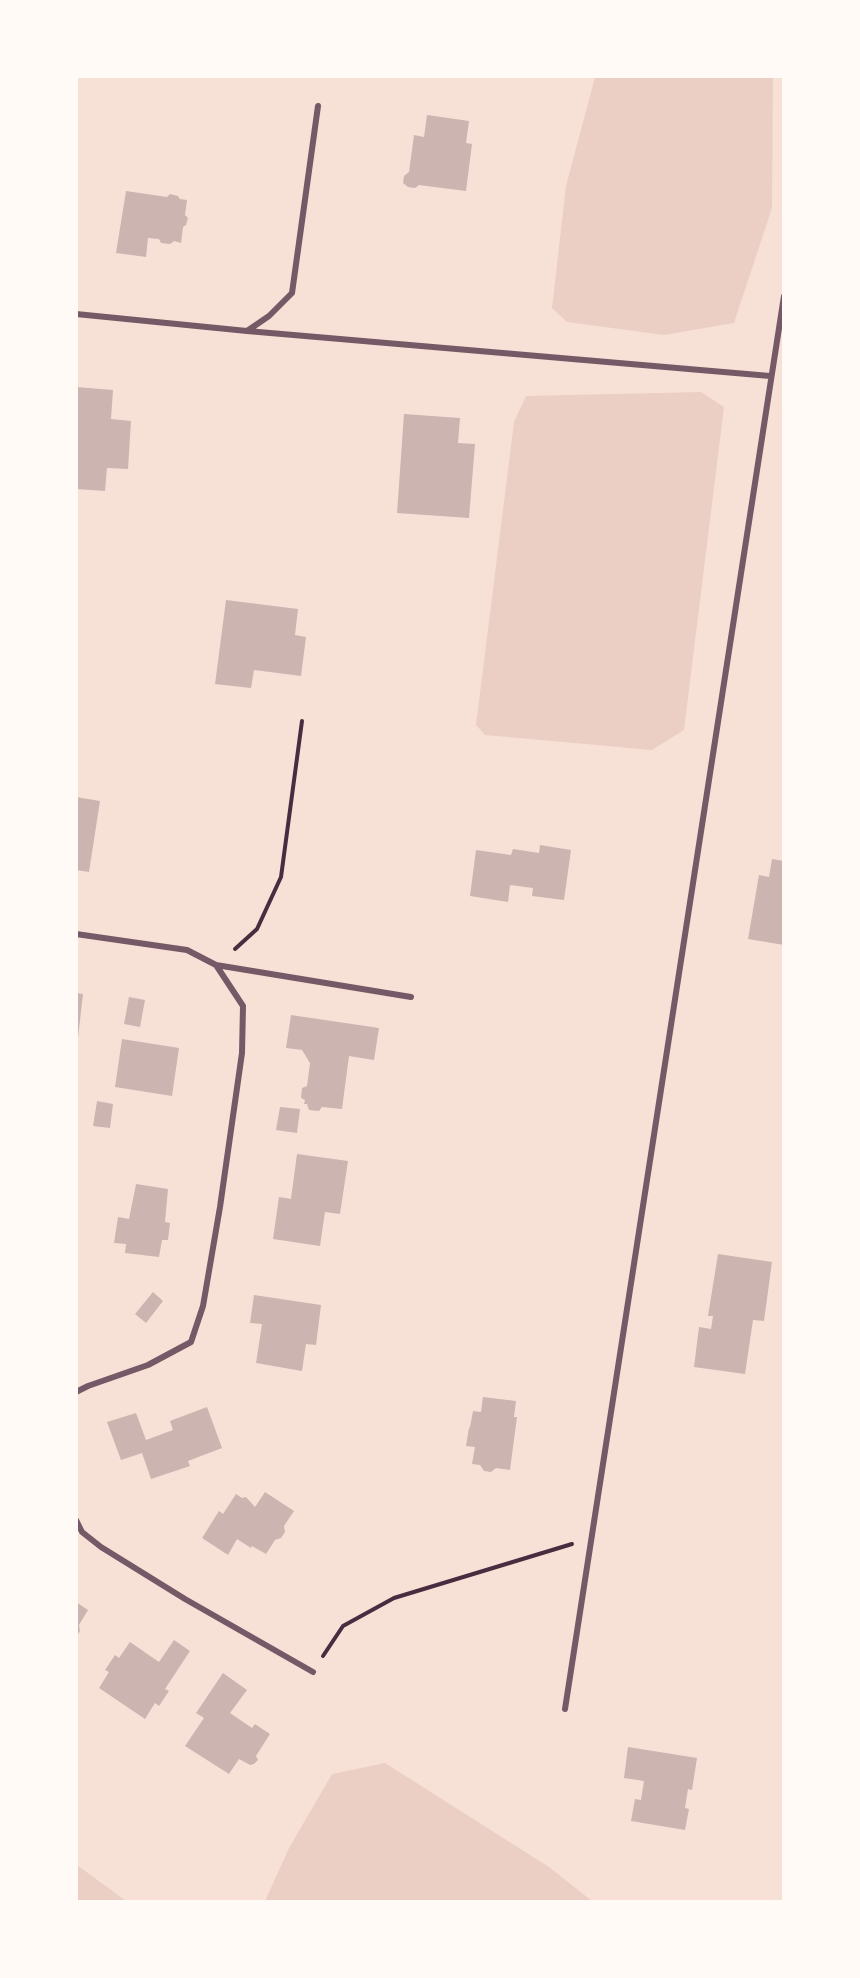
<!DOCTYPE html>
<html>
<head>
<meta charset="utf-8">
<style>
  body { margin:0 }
  #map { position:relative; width:860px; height:1978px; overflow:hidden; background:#f7e1d7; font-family:Karla,sans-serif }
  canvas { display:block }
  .frame { position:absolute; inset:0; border:78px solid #fffaf5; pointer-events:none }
</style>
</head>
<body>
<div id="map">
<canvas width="860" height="1978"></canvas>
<div class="frame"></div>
</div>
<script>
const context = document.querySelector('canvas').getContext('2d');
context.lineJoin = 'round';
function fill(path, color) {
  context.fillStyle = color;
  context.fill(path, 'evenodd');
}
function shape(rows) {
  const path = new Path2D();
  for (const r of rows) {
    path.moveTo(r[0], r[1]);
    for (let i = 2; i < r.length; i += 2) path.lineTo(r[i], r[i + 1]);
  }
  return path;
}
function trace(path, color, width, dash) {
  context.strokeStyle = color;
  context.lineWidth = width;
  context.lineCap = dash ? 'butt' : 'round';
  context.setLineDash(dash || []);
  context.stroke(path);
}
fill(shape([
  [595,77,773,77,772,208,734,323,664,335,567,322,552,308,566,186],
  [701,392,724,407,684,730,652,750,485,735,476,725,514,422,526,396],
  [385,1763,549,1867,592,1901,265,1901,289,1848,332,1774],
  [76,1865,77,1865,126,1901,77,1901]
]), '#ebcfc5');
fill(shape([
  [427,115,469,121,466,143,472,144,466,191,419,185,415,188,408,187,403,183,404,176,409,172,414,135,424,137],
  [126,191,167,197,170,194,178,196,180,199,187,200,185,215,188,218,186,225,183,227,181,243,174,241,170,244,161,243,159,239,148,238,146,257,116,253],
  [76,387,113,390,111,419,131,421,128,469,107,468,105,491,76,489],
  [404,414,460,418,458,443,475,444,469,518,397,513],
  [226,600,298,609,295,635,306,637,301,676,254,670,251,688,215,684],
  [76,797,100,801,89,872,76,870],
  [540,845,571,850,564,900,532,896,533,888,510,885,508,902,470,896,476,850,511,855,513,849,539,853],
  [772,859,784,861,784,945,748,939,759,875,769,877],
  [76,993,83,994,78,1038,76,1038],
  [129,997,145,1000,140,1027,124,1024],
  [291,1015,379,1028,374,1060,349,1056,342,1109,322,1107,319,1111,309,1110,307,1104,304,1104,305,1100,301,1098,302,1088,307,1086,310,1063,302,1050,286,1048],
  [122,1039,179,1048,172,1096,115,1087],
  [97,1101,113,1104,110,1128,93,1126],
  [280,1107,300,1109,297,1133,276,1130],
  [297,1154,348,1161,340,1214,325,1212,320,1246,273,1239,279,1197,291,1199],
  [136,1184,168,1189,165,1222,170,1223,168,1240,162,1240,159,1257,125,1253,126,1244,114,1243,118,1217,129,1219],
  [718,1254,772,1262,764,1321,753,1320,745,1374,694,1367,699,1327,711,1329,713,1316,708,1316],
  [153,1292,163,1301,146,1323,135,1314],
  [254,1295,321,1305,316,1345,306,1344,302,1371,256,1363,262,1324,250,1323],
  [483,1397,516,1401,514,1417,517,1417,510,1470,496,1468,491,1472,484,1471,480,1465,472,1464,475,1447,466,1446,469,1428,470,1427,473,1411,481,1412],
  [207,1407,222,1448,188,1461,190,1466,151,1479,142,1453,121,1460,107,1422,136,1413,146,1440,173,1430,170,1421],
  [265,1492,294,1511,284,1526,285,1532,281,1538,275,1540,266,1554,252,1546,251,1548,237,1539,228,1555,202,1538,219,1511,223,1514,236,1494,242,1498,246,1497,255,1507],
  [76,1602,88,1610,79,1625,80,1631,76,1637],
  [174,1640,190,1651,165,1689,169,1691,159,1706,155,1703,145,1719,99,1688,109,1672,105,1670,115,1655,119,1658,130,1642,159,1662],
  [223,1673,247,1690,230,1713,252,1728,255,1724,270,1734,256,1756,258,1760,254,1764,250,1765,239,1759,229,1774,185,1746,204,1718,196,1713],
  [628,1747,697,1758,692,1790,688,1789,685,1808,689,1809,685,1830,631,1821,635,1799,641,1800,644,1781,624,1778]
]), '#ccb4b1');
trace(shape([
  [235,949,257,929,281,877,302,721],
  [323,1656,343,1626,394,1598,572,1544]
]), '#4a2c40', 4);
trace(shape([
  [76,314,247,331,269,316,292,293,318,106],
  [247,331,770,376],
  [76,934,187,950,216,965,243,1006,242,1053,220,1207,203,1306,191,1342,148,1365,88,1386,76,1392],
  [216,965,411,997],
  [76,1520,82,1532,101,1547,185,1599,313,1672],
  [565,1709,784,296]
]), '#755966', 6);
</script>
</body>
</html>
